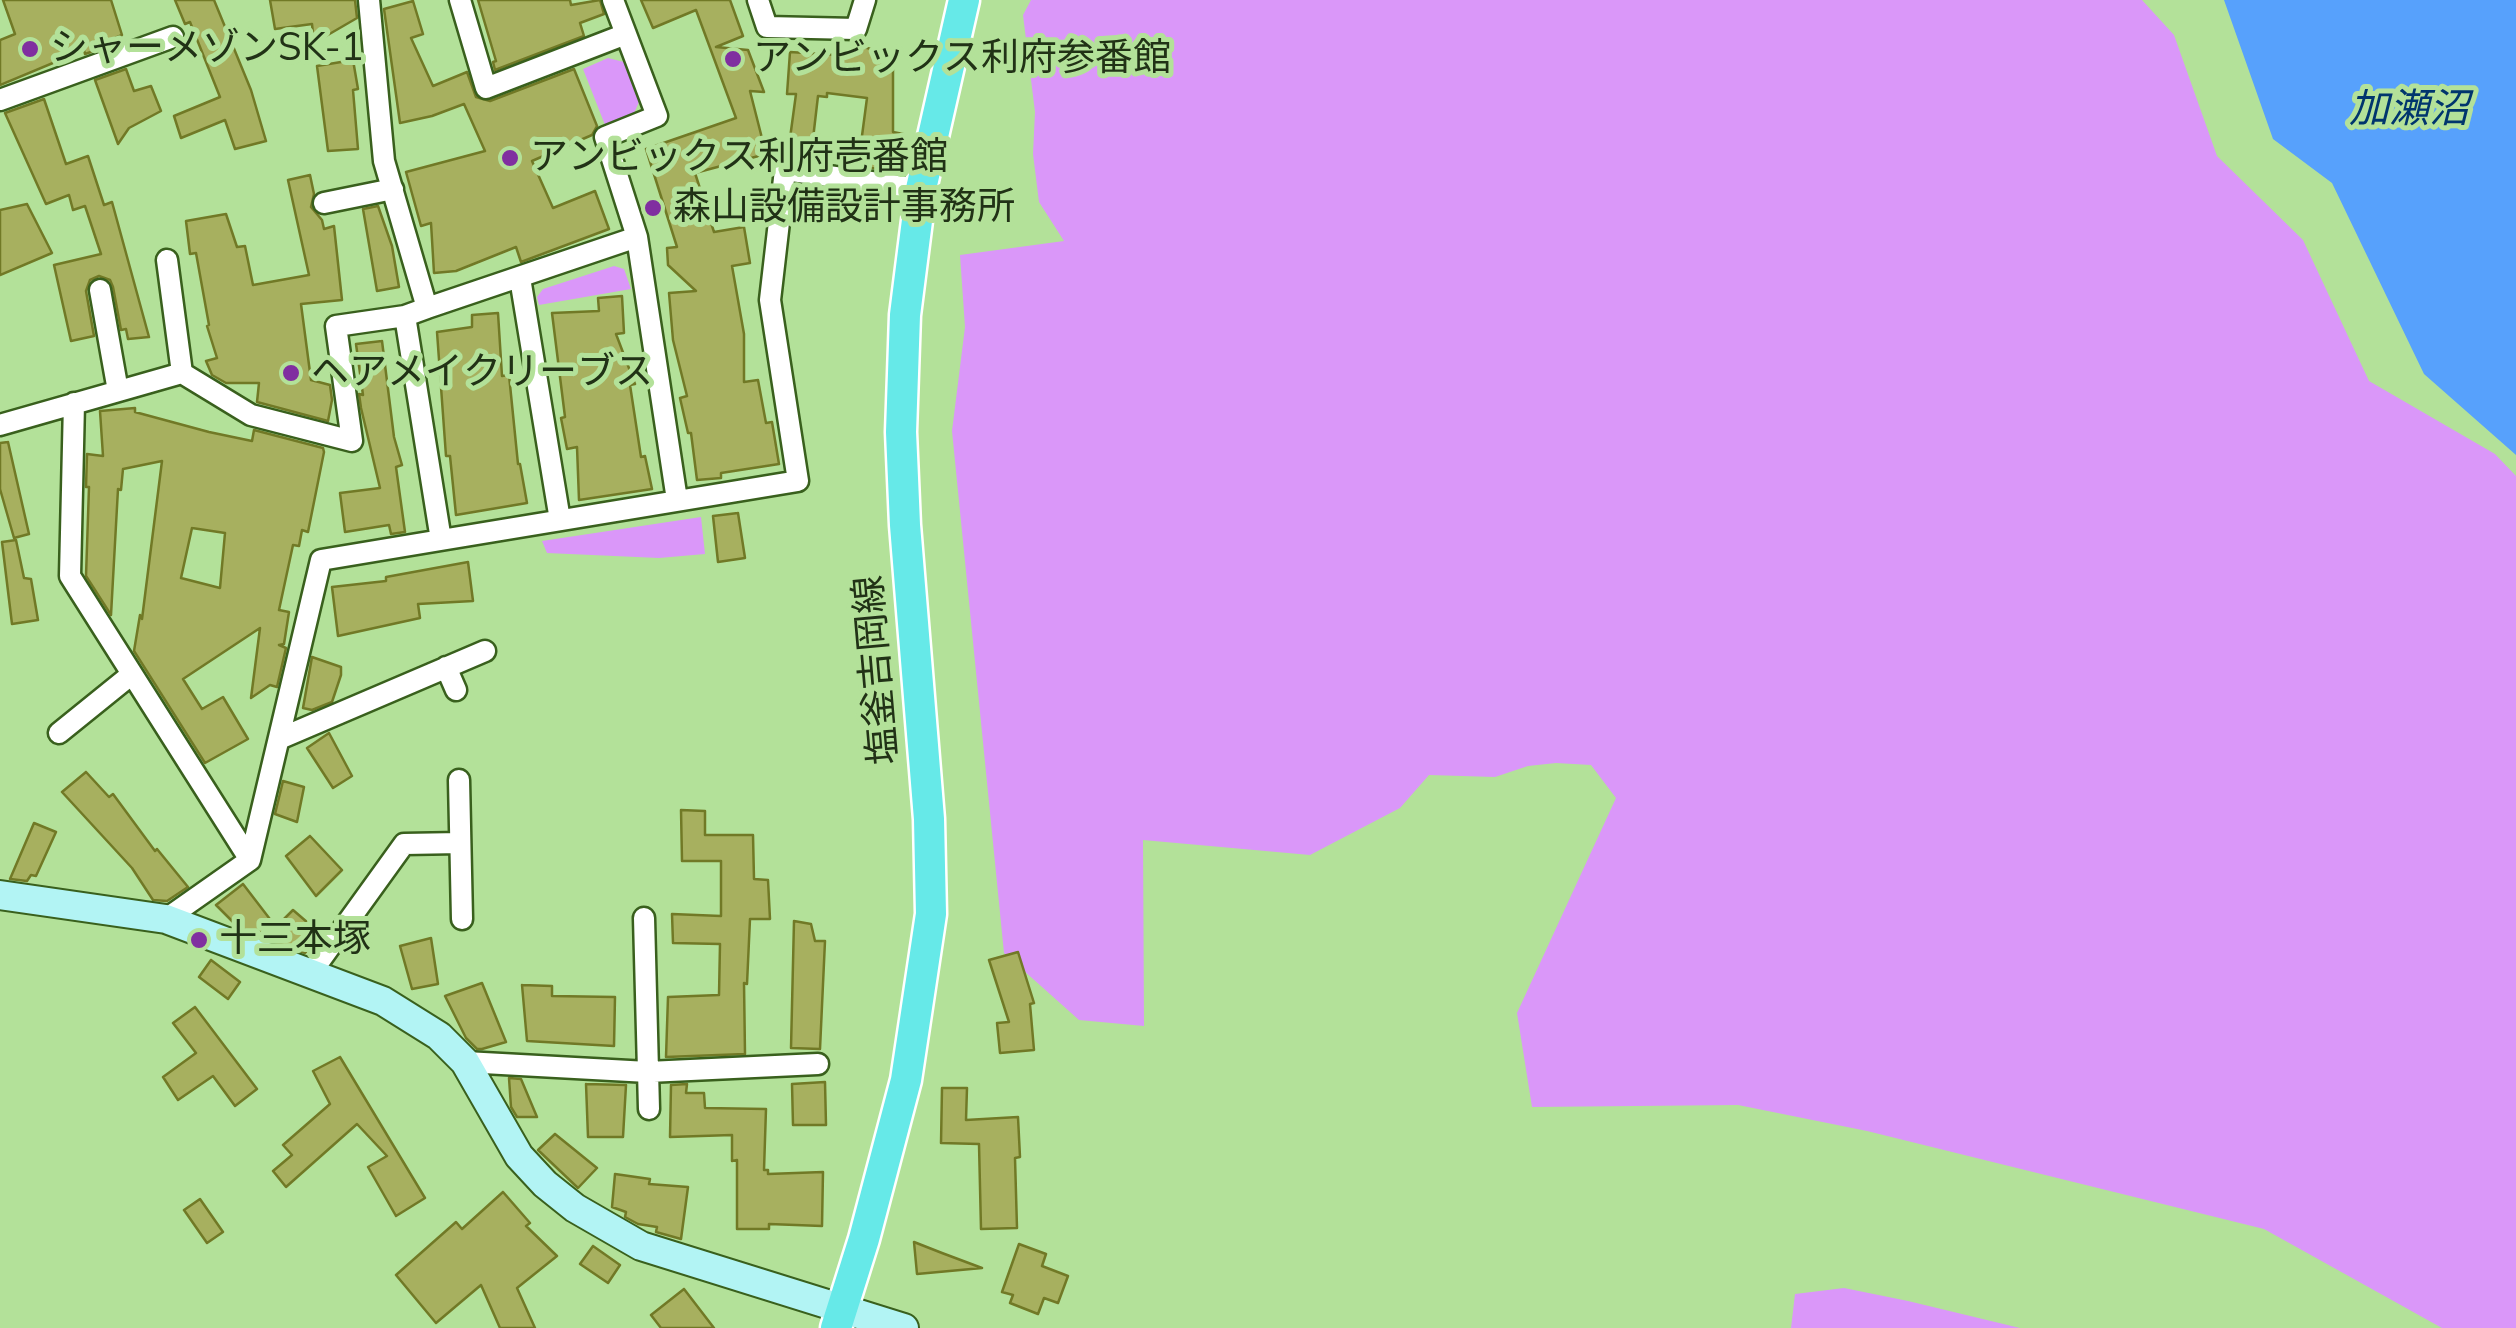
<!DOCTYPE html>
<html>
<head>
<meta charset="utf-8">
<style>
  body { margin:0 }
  canvas { display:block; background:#b3e199 }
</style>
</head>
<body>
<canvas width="2516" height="1328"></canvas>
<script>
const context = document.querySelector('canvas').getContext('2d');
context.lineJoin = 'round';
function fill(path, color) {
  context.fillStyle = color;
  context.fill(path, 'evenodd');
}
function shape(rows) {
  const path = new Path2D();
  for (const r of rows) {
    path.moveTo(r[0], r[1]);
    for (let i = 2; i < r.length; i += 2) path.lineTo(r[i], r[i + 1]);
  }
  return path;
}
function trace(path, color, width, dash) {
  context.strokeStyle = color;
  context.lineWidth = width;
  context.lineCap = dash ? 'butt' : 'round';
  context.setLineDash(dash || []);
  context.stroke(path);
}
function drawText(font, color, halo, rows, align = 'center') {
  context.font = font + ' Mulish,"Noto Sans JP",sans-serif';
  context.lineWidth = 10;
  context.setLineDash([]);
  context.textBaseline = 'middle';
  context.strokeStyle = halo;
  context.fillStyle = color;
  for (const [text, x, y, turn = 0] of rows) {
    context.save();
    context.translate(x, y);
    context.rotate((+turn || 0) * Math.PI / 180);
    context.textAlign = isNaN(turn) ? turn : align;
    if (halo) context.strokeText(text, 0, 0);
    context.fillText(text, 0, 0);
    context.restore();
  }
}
fill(shape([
  [1031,0,2142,0,2174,35,2217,156,2303,240,2369,381,2495,454,2516,476,2516,1328,2442,1328,2264,1229,1867,1131,1738,1105,1532,1107,1517,1013,1616,798,1591,765,1556,763,1528,766,1495,777,1429,775,1400,808,1310,855,1143,840,1144,1026,1079,1020,1004,953,952,431,965,327,960,255,1064,241,1039,202,1033,154,1035,112,1023,15],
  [608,58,624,62,639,102,631,120,607,130,583,69],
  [614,266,624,269,631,289,539,305,537,297,543,289],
  [701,517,705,554,659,558,547,553,542,541],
  [1844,1288,1908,1301,2020,1328,1791,1328,1795,1294]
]), '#da97f9');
fill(shape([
  [2224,0,2516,0,2516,455,2424,374,2332,183,2273,139]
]), '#57a1fc');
const building = shape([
  [3,0,111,0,122,35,115,38,117,43,85,54,84,50,0,85,0,40,15,34,3,0],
  [175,0,214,0,251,90,266,141,235,149,225,120,181,138,174,116,220,97,190,22,185,24,175,0],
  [270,0,355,0,357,18,314,43,312,24,275,29,270,0],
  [478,0,570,0,571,5,600,0,604,14,580,23,584,36,495,70,493,62,496,61,478,0],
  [641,0,730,0,743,36,716,47,748,50,764,92,750,91,766,154,695,173,714,232,744,227,750,263,732,266,744,334,744,382,758,380,766,423,772,422,779,464,721,473,721,478,697,480,691,433,688,433,680,398,687,396,673,340,669,293,696,291,668,265,667,248,677,247,646,149,736,118,696,10,653,28,641,0],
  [413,1,423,34,411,38,433,86,467,72,476,97,490,101,574,69,597,126,592,135,532,161,553,208,595,191,609,229,521,262,516,247,456,271,434,273,431,223,421,226,406,172,485,151,464,104,432,116,400,123,384,9,413,1],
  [854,45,893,54,893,132,903,134,898,172,858,166,867,98,827,93,827,97,818,96,811,156,788,153,796,94,787,94,790,52,852,56,854,45],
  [353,60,358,89,353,90,358,149,328,151,317,66,353,60],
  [126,69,134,91,151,86,161,111,129,128,118,144,95,80,126,69],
  [44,99,66,164,88,156,104,205,112,202,149,337,128,339,126,329,121,330,113,287,110,280,99,276,90,280,86,291,94,336,71,341,54,265,101,254,85,206,73,210,69,195,46,204,5,113,44,99],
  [310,175,314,194,311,207,322,220,324,229,334,226,342,300,301,304,311,380,330,385,332,400,328,421,257,402,259,383,226,383,212,375,206,361,217,358,207,326,209,325,196,253,190,254,186,221,226,214,237,247,245,246,253,285,309,275,288,180,310,175],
  [27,204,52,253,0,275,0,210,27,204],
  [378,206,392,246,399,287,377,291,363,209,378,206],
  [622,296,624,333,616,334,635,384,630,385,641,457,645,456,652,489,579,500,577,447,567,449,561,418,565,417,552,313,599,311,598,298,622,296],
  [498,313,502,376,509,375,518,464,520,464,527,503,456,515,450,456,446,456,437,332,472,327,472,315,498,313],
  [382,341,394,437,402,465,396,467,405,532,391,534,389,525,345,532,340,493,380,488,361,408,359,394,363,395,356,344,382,341],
  [135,408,135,412,209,432,252,441,254,430,323,448,324,452,308,532,302,530,299,546,293,545,279,610,289,612,284,644,279,645,286,648,277,687,270,685,251,698,260,628,183,679,202,709,223,697,248,739,205,763,134,651,140,615,142,619,162,461,123,469,121,490,118,489,111,615,86,576,89,487,86,487,87,454,103,456,100,411,135,408],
  [192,528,225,533,220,588,181,578,192,528],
  [8,442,29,534,14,538,0,489,0,443,8,442],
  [738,513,745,558,718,562,713,516,738,513],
  [16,540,24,578,31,579,38,620,12,624,2,542,16,540],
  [468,562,473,601,418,604,420,618,338,636,332,587,386,581,386,577,468,562],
  [312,657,341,667,341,675,332,702,312,710,303,708,312,657],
  [329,733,352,776,333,788,307,748,329,733],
  [86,772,109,797,113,794,155,851,157,849,188,887,167,901,153,900,132,868,62,792,86,772],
  [283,781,304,787,297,822,275,814,283,781],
  [681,810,705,811,705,835,753,835,754,879,768,880,770,919,750,919,747,984,744,983,745,1054,666,1057,668,997,719,995,720,944,673,943,672,914,721,916,721,861,682,861,681,810],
  [34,823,56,832,36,876,31,875,27,881,10,879,34,823],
  [310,836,342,870,316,896,286,856,310,836],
  [243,884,276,927,293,910,322,935,305,953,275,942,258,931,255,934,238,927,216,905,243,884],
  [794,921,811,924,815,941,825,941,820,1049,791,1048,794,921],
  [431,938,438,984,412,989,400,946,431,938],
  [1018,952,1034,1003,1030,1004,1034,1050,1000,1053,997,1023,1009,1022,989,960,1018,952],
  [211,960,240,982,228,999,199,977,211,960],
  [482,983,506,1042,482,1049,477,1049,466,1038,445,996,482,983],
  [522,985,552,986,552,996,615,997,614,1046,527,1041,522,985],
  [195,1007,257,1089,235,1106,213,1076,178,1100,163,1077,196,1053,173,1023,195,1007],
  [340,1057,425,1198,396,1216,368,1167,387,1156,357,1124,286,1187,273,1171,292,1155,283,1145,330,1104,313,1071,340,1057],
  [509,1078,521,1079,537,1117,517,1117,511,1107,509,1078],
  [825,1082,826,1125,793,1125,792,1084,825,1082],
  [586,1084,626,1085,623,1137,588,1137,586,1084],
  [687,1084,686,1093,704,1093,705,1108,766,1109,764,1170,768,1170,768,1174,823,1172,822,1226,769,1224,769,1229,737,1229,737,1160,732,1161,732,1135,670,1137,671,1085,687,1084],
  [942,1088,967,1088,966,1120,1018,1117,1020,1157,1015,1158,1017,1228,981,1229,979,1144,941,1143,942,1088],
  [555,1134,597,1168,578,1188,538,1150,555,1134],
  [615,1174,650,1179,649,1184,688,1187,681,1239,656,1232,657,1227,638,1224,625,1217,626,1212,612,1207,615,1174],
  [503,1192,530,1223,526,1226,557,1256,517,1288,535,1328,500,1328,481,1285,436,1323,396,1275,456,1222,462,1229,503,1192],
  [200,1199,223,1232,207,1243,184,1210,200,1199],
  [914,1242,942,1253,982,1268,917,1274,914,1242],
  [1019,1244,1046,1254,1042,1266,1068,1276,1058,1303,1044,1298,1038,1314,1010,1303,1013,1295,1002,1292,1019,1244],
  [593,1246,620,1265,608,1283,580,1264,593,1246],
  [684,1289,714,1328,661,1328,651,1315,684,1289]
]);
fill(building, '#a7b05f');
trace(building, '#717926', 2.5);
const street = shape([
  [369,0,384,161,427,308,637,237,605,137,657,116,613,0],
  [460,0,486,88,626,34],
  [758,0,767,27,856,29,865,0],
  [0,100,173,37],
  [324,203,393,189],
  [637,237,677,500],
  [167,260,182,373,251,415,352,441,336,326,405,316],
  [520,278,560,520],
  [100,290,118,391],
  [74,403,70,576,250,860,166,919],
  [0,425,182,373],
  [441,540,798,481,770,300,785,170,921,189],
  [446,667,456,690],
  [59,733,132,674],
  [279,739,485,651],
  [459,780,462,919],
  [250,860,321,560,441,540,405,316,427,308],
  [644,918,649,1109],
  [311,973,404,844,460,843],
  [465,1062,648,1072,818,1064]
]);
const secondary = shape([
  [0,895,166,919,383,1001,439,1036,465,1062,519,1156,545,1184,575,1208,641,1246,904,1328]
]);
const primary = shape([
  [836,1328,864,1239,906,1080,931,914,929,819,905,525,901,432,905,315,921,189,964,0]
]);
trace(street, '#39601d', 25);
trace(secondary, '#39601d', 32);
trace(primary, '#fff', 35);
trace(street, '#fff', 20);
trace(secondary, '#b2f4f4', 28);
trace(primary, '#66e9e8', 30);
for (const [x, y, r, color] of [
  [30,49,10,"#802fa0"],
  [733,59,10,"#802fa0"],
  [510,158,10,"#802fa0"],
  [653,208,10,"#802fa0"],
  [291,373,10,"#802fa0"],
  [199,940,10,"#802fa0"]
]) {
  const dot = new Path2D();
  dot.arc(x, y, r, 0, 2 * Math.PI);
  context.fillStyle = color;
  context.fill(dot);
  trace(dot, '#b3e199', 4);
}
drawText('38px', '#213216', '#b3e199', [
  ["シャーメゾンSK-1",50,49],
  ["アンビックス利府参番館",753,59],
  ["アンビックス利府壱番館",530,158],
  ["森山設備設計事務所",673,208],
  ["ヘアメイクリーブス",311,373],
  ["十三本塚",219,940]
], 'left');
drawText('38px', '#213216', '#b3e199', [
  ["塩釜吉岡線",877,670,-95]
]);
drawText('italic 40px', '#00356d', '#b3e199', [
  ["加瀬沼",2409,110]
]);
</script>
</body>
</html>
